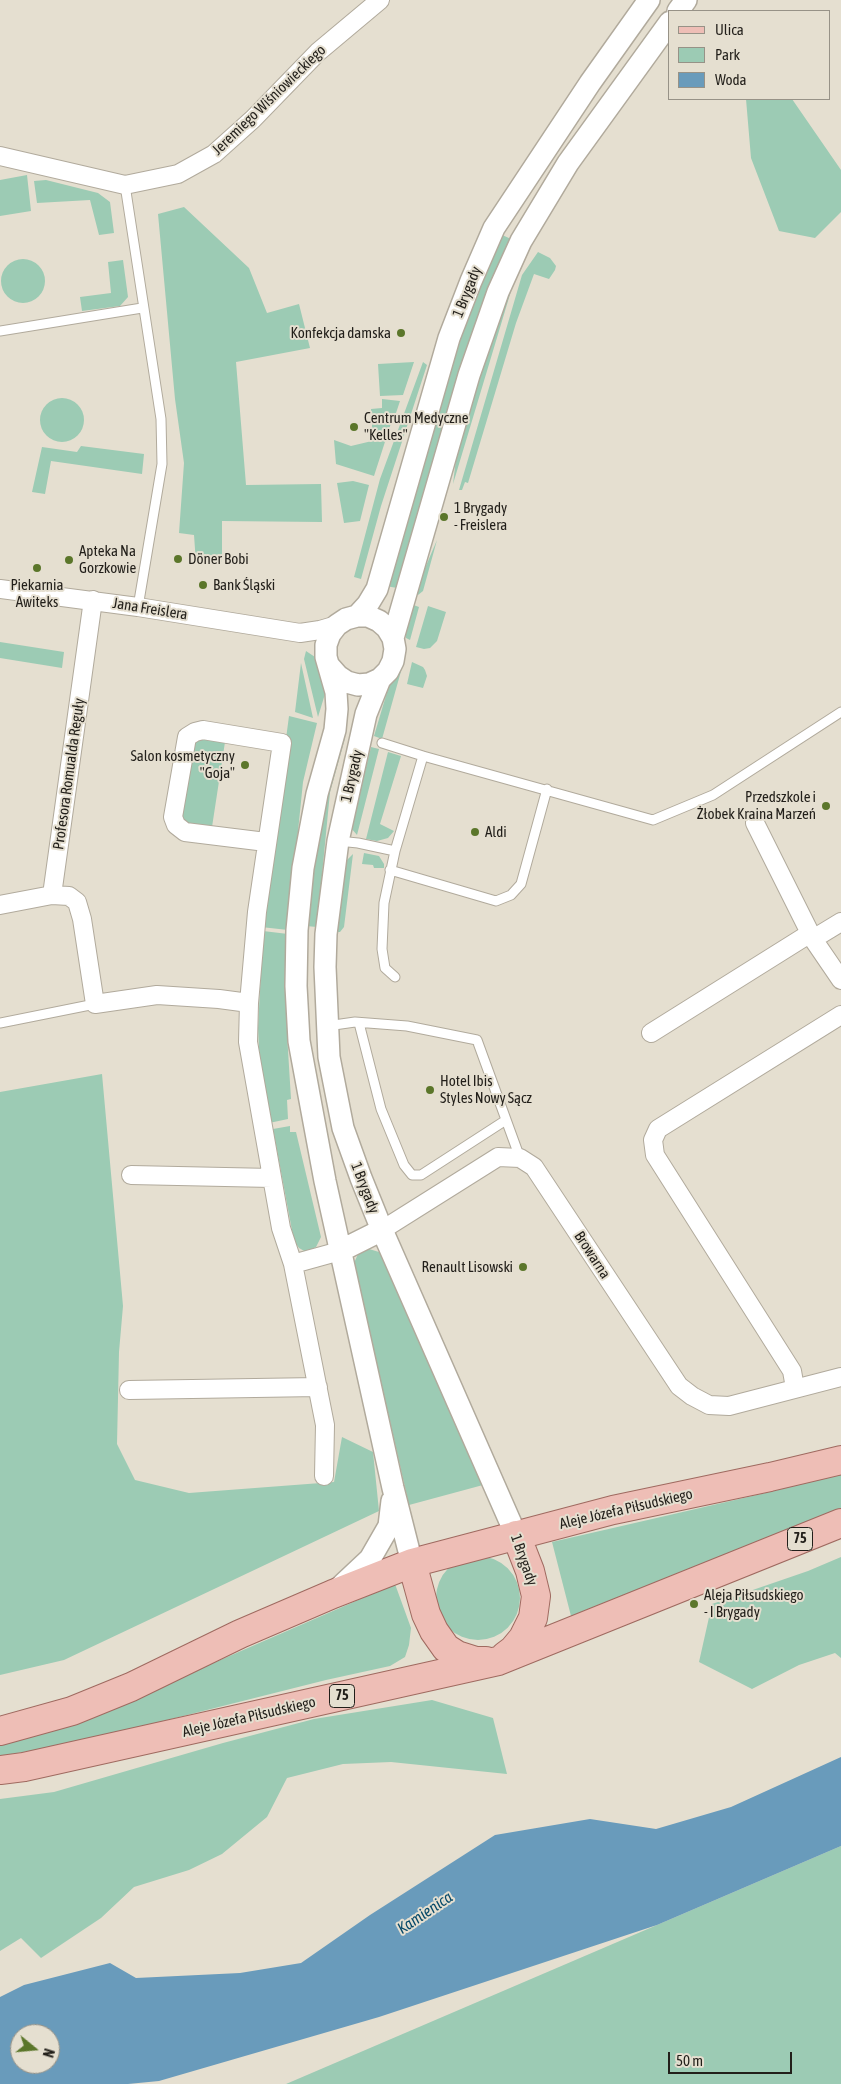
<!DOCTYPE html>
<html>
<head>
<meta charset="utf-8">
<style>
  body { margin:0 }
  #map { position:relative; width:841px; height:2084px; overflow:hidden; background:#e5dfd0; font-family:"Asap Condensed",sans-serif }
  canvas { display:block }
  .legend { position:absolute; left:668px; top:10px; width:162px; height:90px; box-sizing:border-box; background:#e5dfd0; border:1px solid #979287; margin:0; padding:6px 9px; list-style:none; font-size:15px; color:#221f1a }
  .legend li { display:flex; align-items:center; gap:10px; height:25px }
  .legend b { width:25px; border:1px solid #979287 }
  .north { position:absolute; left:10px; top:2024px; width:50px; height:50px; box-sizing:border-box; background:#e5dfd0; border:1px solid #979287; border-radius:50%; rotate:107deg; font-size:14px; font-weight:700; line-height:20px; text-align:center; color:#221f1a }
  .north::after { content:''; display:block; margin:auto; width:18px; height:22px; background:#5b762a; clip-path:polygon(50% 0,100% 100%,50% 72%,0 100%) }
  .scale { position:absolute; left:668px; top:2052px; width:124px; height:22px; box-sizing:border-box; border:2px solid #221f1a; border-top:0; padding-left:6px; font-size:15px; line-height:18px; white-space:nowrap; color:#221f1a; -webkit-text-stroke:4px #e5dfd0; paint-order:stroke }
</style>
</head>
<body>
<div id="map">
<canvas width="841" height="2084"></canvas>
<ul class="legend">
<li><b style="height:6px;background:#eebeb6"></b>Ulica</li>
<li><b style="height:14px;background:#9ccbb4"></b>Park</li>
<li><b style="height:14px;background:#699bbb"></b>Woda</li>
</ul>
<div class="north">N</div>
<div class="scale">50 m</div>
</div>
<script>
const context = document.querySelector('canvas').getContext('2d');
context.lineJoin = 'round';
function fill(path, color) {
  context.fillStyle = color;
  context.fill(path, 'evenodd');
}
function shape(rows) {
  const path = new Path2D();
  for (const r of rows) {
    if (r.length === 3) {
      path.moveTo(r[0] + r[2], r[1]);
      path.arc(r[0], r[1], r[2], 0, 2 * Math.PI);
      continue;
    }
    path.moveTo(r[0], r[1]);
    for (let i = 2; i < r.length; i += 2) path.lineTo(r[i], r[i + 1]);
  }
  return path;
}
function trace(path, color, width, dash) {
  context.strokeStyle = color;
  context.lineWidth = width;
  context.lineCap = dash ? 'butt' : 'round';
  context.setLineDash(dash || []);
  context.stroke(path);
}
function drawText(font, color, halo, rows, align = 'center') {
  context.font = font + ' "Asap Condensed",sans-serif';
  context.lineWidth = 4;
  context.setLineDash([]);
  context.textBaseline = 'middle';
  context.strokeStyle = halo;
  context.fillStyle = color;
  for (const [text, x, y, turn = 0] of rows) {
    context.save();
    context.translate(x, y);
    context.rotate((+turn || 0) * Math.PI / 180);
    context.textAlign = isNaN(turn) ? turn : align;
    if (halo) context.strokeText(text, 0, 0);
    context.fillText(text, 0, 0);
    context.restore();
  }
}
fill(shape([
  [746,99,792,99,841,170,841,212,815,238,779,231,751,158],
  [27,175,31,211,0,216,0,180],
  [46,180,98,193,110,202,114,233,99,235,90,200,37,203,34,181],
  [184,207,249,268,267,313,299,304,310,348,236,362,246,485,321,484,322,522,222,521,222,562,196,563,194,535,179,533,184,463,175,399,158,214],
  [500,234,511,239,489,286,463,357,397,588,386,586,460,336],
  [538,252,550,258,556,266,555,270,549,279,534,274,516,323,468,483,465,482,462,490,459,490,522,275],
  [23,281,22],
  [123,260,128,297,120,306,82,311,80,297,111,293,108,262],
  [508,290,511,291,453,484,458,442],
  [414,362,403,395,380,396,378,364],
  [423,362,427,365,381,506,361,579,354,577,380,479],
  [62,420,22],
  [382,399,400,401,396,413,371,415,371,409,382,408],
  [372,420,392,420,374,476,336,464,334,440,351,446,372,441],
  [81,446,144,454,142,474,51,461,45,494,32,492,42,447,77,452],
  [353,481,369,485,360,521,344,523,337,483],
  [437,540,423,591,418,595,414,594],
  [411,604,419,607,410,640,406,638,405,631],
  [428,606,446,612,437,641,430,648,424,649,416,647],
  [0,642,64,652,62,668,0,658],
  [306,651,324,663,328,684,318,717,304,659],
  [412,662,423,667,425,670,427,676,423,688,407,684],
  [301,663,313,718,295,712],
  [403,664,382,739,374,736,393,672],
  [289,716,317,723,303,782,288,930,261,927],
  [199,737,225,742,212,827,187,824,179,816,190,744],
  [342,737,345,738,330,792,317,927,306,926,307,906,322,812],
  [371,747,379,749,357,835,351,828],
  [388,752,401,756,380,824,394,831,388,838,377,841,366,839],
  [364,853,379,856,384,864,384,868,374,868,373,865,362,864],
  [353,854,344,927,340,932,337,932,345,862],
  [263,931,288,934,287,1034,291,1099,287,1100,288,1119,269,1123,260,1069,258,1028],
  [102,1074,123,1306,119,1352,117,1444,135,1480,189,1493,334,1482,342,1437,373,1452,379,1511,64,1660,0,1675,0,1092],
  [290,1126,290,1132,296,1132,321,1237,316,1247,306,1252,299,1248,294,1241,273,1129],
  [369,1249,379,1252,385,1257,483,1485,409,1505,354,1263,358,1254],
  [841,1474,841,1508,571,1616,552,1542,774,1491],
  [478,1598,42],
  [841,1557,841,1658,835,1653,799,1665,752,1689,699,1662,712,1604,808,1571],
  [395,1584,411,1628,409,1645,405,1657,390,1666,326,1680,76,1743,0,1756,0,1742,103,1711],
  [432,1700,493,1718,507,1774,391,1762,343,1764,287,1778,267,1817,222,1854,189,1870,134,1887,101,1918,41,1958,21,1938,0,1951,0,1799,54,1792,223,1743,314,1719],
  [841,1846,841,2084,286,2084,657,1925]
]), '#9ccbb4');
fill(shape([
  [841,1757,841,1846,657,1925,379,2017,159,2081,128,2084,0,2084,0,1997,24,1985,110,1963,136,1978,240,1973,301,1963,370,1915,495,1835,590,1819,656,1829,731,1807],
  [20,2034,50,2034,50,2064,20,2064]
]), '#699bbb');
const service = shape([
  [125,185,161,419,162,464,138,607],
  [0,331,142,308],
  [382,743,423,756],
  [338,841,358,843,395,851,423,756,653,820,713,795,841,712],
  [395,851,384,903,382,949,385,968,395,977],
  [390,870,496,901,511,895,521,884,547,789],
  [0,1023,95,1004],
  [359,1023,381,1109,404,1165,412,1175,421,1175,506,1120],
  [327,1026,355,1022,407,1026,477,1040,520,1158]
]);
const minor = shape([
  [0,156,125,185,178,174,214,154,253,119,318,52,380,0],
  [0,589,138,607,300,633,320,630,337,625],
  [755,823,813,939],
  [52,895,69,896,77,902,82,919,95,1004,157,995,219,999,249,1003,248,1042,281,1228,293,1264,340,1251],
  [0,905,52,895,93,600],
  [841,922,813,939,841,980],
  [249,1003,257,912,282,743,203,730,195,732,187,737,173,817,176,825,185,832,266,842],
  [651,1033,809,934],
  [131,1175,272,1178],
  [382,1230,498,1157,520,1158,534,1167,679,1386,692,1396,709,1405,729,1406,841,1377],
  [293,1264,325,1425,324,1476],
  [795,1388,792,1371,655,1155,653,1140,658,1129,841,1015],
  [129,1390,318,1387]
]);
const tertiary = shape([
  [678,11,686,0],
  [357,616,368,604,377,589,449,338,471,281,494,228,590,83,649,0],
  [393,638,469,375,498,292,521,241,568,163,670,22],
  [330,667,338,676,347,682,358,685,369,684,380,679,388,671,393,661,395,649,393,638,387,628,379,621,368,616,357,616,346,619,337,625,330,634,326,645,326,657,336,692,337,709,335,730,317,794,303,868,297,930,296,986,299,1041,325,1181,393,1488,412,1563],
  [380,679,366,714,338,841,326,934,325,967,329,1057,343,1128,361,1178,382,1230,516,1535],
  [340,1251,382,1230],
  [338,1589,370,1559,389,1526,392,1501]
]);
const primary = shape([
  [412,1563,426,1614,434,1631,446,1648,457,1655,476,1661,486,1661],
  [505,1656,513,1650,523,1638,533,1618,536,1596,530,1571,516,1535],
  [0,1731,72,1711,131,1687,240,1634,333,1594,412,1563,613,1510,770,1477,841,1460],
  [0,1770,24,1767,498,1661,841,1523]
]);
trace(service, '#b1aa9c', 11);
trace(minor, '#b1aa9c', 20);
trace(tertiary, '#b1aa9c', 24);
trace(primary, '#9f6a60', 30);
trace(service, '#fff', 9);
trace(minor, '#fff', 18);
trace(tertiary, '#fff', 21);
trace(primary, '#eebeb6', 28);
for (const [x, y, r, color] of [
  [401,333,5,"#5b762a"],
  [354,427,5,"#5b762a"],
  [444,517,5,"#5b762a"],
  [178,559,5,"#5b762a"],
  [69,560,5,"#5b762a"],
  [37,568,5,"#5b762a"],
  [203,585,5,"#5b762a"],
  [245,765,5,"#5b762a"],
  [826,806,5,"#5b762a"],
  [475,832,5,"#5b762a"],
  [430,1090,5,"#5b762a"],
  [523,1267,5,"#5b762a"],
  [694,1604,5,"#5b762a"]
]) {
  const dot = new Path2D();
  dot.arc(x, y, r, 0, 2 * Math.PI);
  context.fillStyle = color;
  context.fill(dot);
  trace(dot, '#e5dfd0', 2);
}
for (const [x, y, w] of [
  [800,1539,25],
  [342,1696,25]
]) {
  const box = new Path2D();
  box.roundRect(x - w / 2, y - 11.5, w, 23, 4);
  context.fillStyle = '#e5dfd0';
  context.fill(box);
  trace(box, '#221f1a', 1);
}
drawText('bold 14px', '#221f1a', null, [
  ["75",800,1539],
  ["75",342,1696]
]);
drawText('15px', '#221f1a', '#e5dfd0', [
  ["Jeremiego Wiśniowieckiego",269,100,-44],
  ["1 Brygady",467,292,-68],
  ["Jana Freislera",150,609,9],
  ["Profesora Romualda Reguły",69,774,-82],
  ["1 Brygady",352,776,-77],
  ["1 Brygady",365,1188,69],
  ["Browarna",592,1255,57],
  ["Aleje Józefa Piłsudskiego",626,1509,-13],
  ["1 Brygady",524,1560,71],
  ["Aleje Józefa Piłsudskiego",249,1717,-13]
]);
drawText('15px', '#221f1a', '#e5dfd0', [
  ["Konfekcja damska",391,333,"right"],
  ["Centrum Medyczne",364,418],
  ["\"Kelles\"",364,435],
  ["1 Brygady",454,508],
  ["- Freislera",454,525],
  ["Apteka Na",79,551],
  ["Gorzkowie",79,568],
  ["Döner Bobi",188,559],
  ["Piekarnia",37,585,"center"],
  ["Awiteks",37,602,"center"],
  ["Bank Śląski",213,585],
  ["Salon kosmetyczny",235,756,"right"],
  ["\"Goja\"",235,773,"right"],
  ["Przedszkole i",816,797,"right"],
  ["Żłobek Kraina Marzeń",816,814,"right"],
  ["Aldi",485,832],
  ["Hotel Ibis",440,1081],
  ["Styles Nowy Sącz",440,1098],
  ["Renault Lisowski",513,1267,"right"],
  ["Aleja Piłsudskiego",704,1595],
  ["- I Brygady",704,1612]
], 'left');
drawText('italic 16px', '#064969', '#e5dfd0', [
  ["Kamienica",425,1913,-34]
]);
</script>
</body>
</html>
